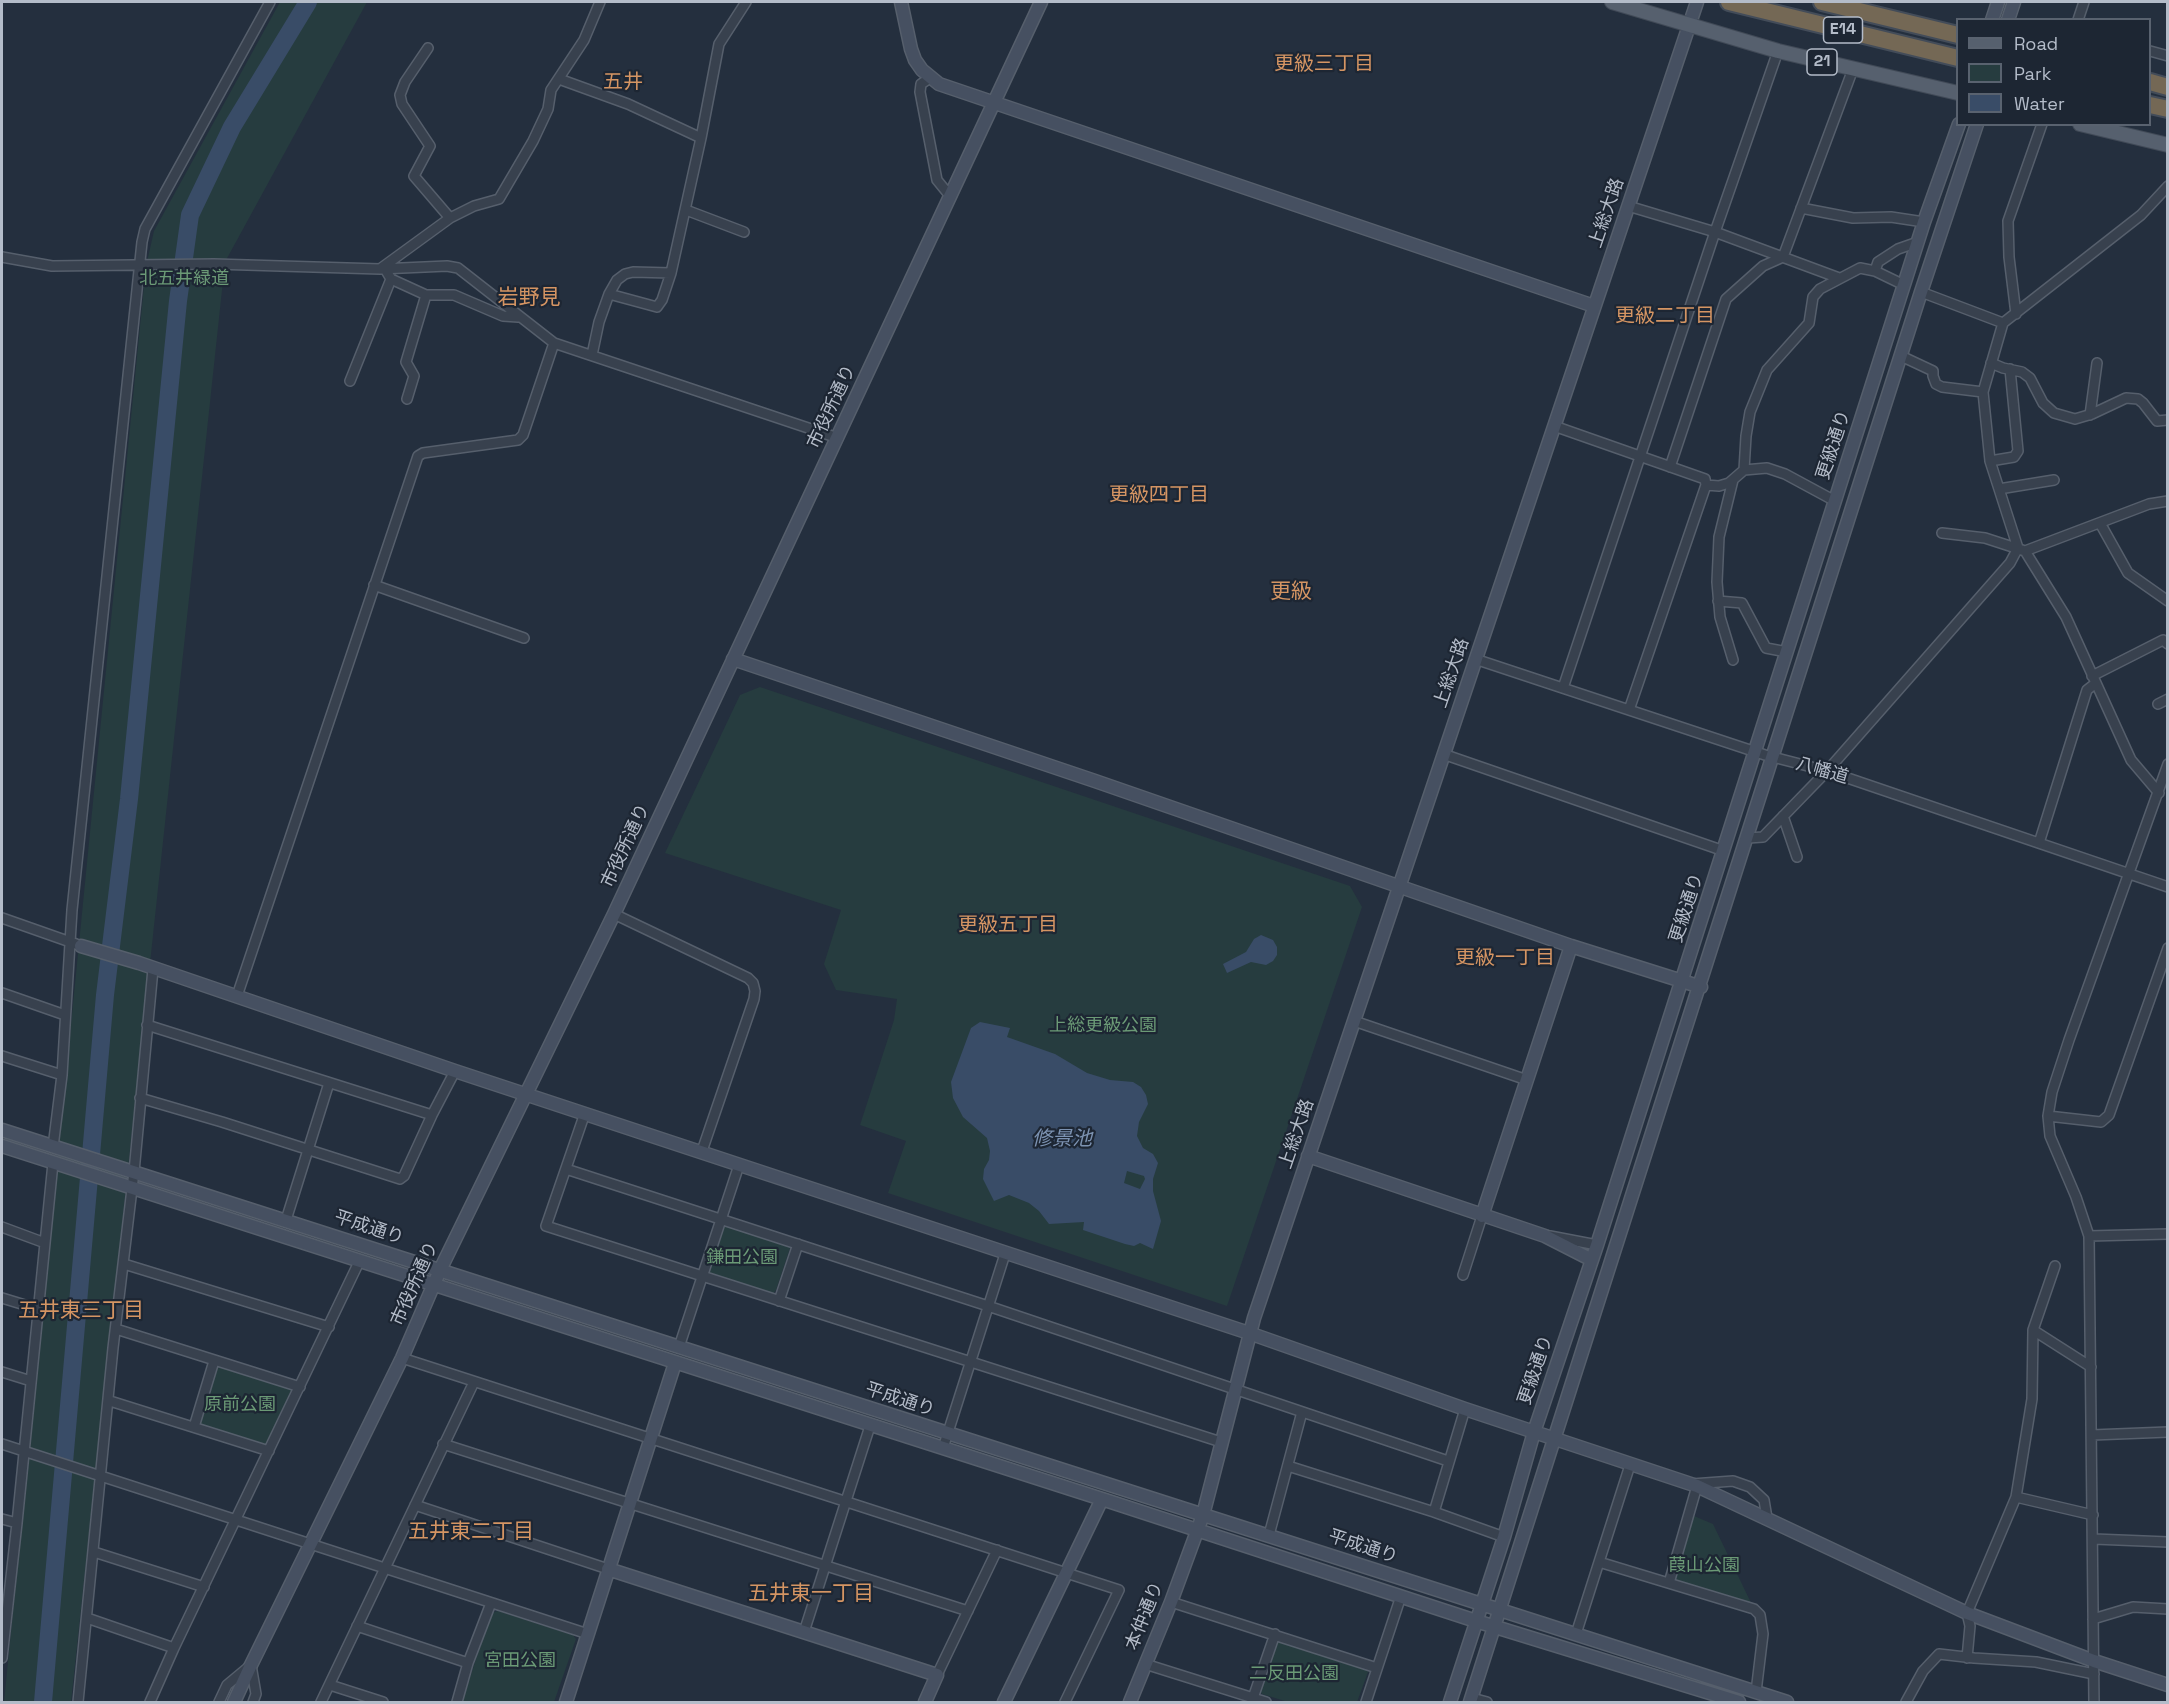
<!DOCTYPE html>
<html>
<head>
<meta charset="utf-8">
<style>
  body { margin:0 }
  #map { position:relative; width:2169px; height:1704px; overflow:hidden; background:#242f3e; font-family:"Space Grotesk",sans-serif }
  canvas { display:block }
  .frame { position:absolute; inset:0; border:3px solid #b4bcc9; pointer-events:none }
  .legend { position:absolute; left:1956px; top:18px; width:195px; height:108px; box-sizing:border-box; background:#1d2633; border:2px solid #59626f; margin:0; padding:8px 10px; list-style:none; font-size:18px; color:#b4bcc9 }
  .legend li { display:flex; align-items:center; gap:12px; height:30px }
  .legend b { width:30px; border:2px solid #59626f }
</style>
</head>
<body>
<div id="map">
<canvas width="2169" height="1704"></canvas>
<div class="frame"></div>
<ul class="legend">
<li><b style="height:8px;background:#56606e"></b>Road</li>
<li><b style="height:16px;background:#263c3f"></b>Park</li>
<li><b style="height:16px;background:#394c67"></b>Water</li>
</ul>
</div>
<script>
const context = document.querySelector('canvas').getContext('2d');
context.lineJoin = 'round';
function fill(path, color) {
  context.fillStyle = color;
  context.fill(path, 'evenodd');
}
function shape(rows) {
  const path = new Path2D();
  for (const r of rows) {
    path.moveTo(r[0], r[1]);
    for (let i = 2; i < r.length; i += 2) path.lineTo(r[i], r[i + 1]);
  }
  return path;
}
function trace(path, color, width, dash) {
  context.strokeStyle = color;
  context.lineWidth = width;
  context.lineCap = dash ? 'butt' : 'round';
  context.setLineDash(dash || []);
  context.stroke(path);
}
function drawText(font, color, halo, rows, align = 'center') {
  context.font = font + ' "Space Grotesk","Noto Sans JP",sans-serif';
  context.lineWidth = 4.5;
  context.setLineDash([]);
  context.textBaseline = 'middle';
  context.strokeStyle = halo;
  context.fillStyle = color;
  for (const [text, x, y, turn = 0] of rows) {
    context.save();
    context.translate(x, y);
    context.rotate((+turn || 0) * Math.PI / 180);
    context.textAlign = isNaN(turn) ? turn : align;
    if (halo) context.strokeText(text, 0, 0);
    context.fillText(text, 0, 0);
    context.restore();
  }
}
fill(shape([
  [280,2,367,2,225,262,71,1702,4,1702,146,266,154,231],
  [760,687,1350,886,1362,907,1227,1306,888,1193,906,1141,860,1125,894,1020,897,999,836,990,824,964,841,910,665,853,740,695],
  [728,1224,789,1245,790,1248,776,1290,772,1295,710,1276,708,1272,722,1229],
  [214,1361,300,1387,269,1451,194,1427],
  [1694,1516,1713,1524,1754,1609,1669,1583],
  [498,1611,573,1635,576,1639,554,1702,462,1702,491,1613],
  [1280,1640,1366,1667,1368,1672,1357,1702,1288,1702,1262,1694,1259,1688,1276,1642]
]), '#263c3f');
fill(shape([
  [1261,935,1273,940,1277,947,1277,955,1273,961,1266,965,1251,962,1227,973,1223,964,1246,952,1254,939],
  [980,1022,1010,1028,1007,1037,1055,1054,1087,1073,1110,1080,1133,1082,1141,1087,1146,1095,1148,1104,1139,1122,1137,1136,1143,1148,1153,1154,1158,1163,1153,1179,1153,1191,1161,1221,1153,1249,1140,1243,1134,1246,1125,1244,1083,1230,1084,1222,1049,1224,1039,1211,1029,1203,1009,1195,994,1201,983,1179,984,1169,989,1160,990,1151,987,1138,963,1117,953,1098,951,1082,971,1028],
  [1127,1171,1144,1176,1145,1179,1140,1189,1124,1183]
]), '#394c67');
trace(shape([
  [43,1702,105,995,129,799,178,301,190,215,232,127,308,2]
]), '#394c67', 18);
const street = shape([
  [2078,20,2084,2],
  [428,48,405,82,400,95,402,104,430,146,414,176,450,218],
  [2150,51,2168,56],
  [930,78,921,84,920,92,937,180,950,196],
  [559,79,628,104,701,138],
  [1628,206,1715,232,1839,278],
  [1801,208,1853,218,1891,217,1924,222],
  [686,210,744,232],
  [2,257,52,266,214,264,380,269,447,266,458,268,554,343,838,438],
  [380,269,450,218,474,206,499,199,533,141,548,109,551,90,584,40,600,2],
  [385,269,391,279,426,295,454,295,503,316,518,317],
  [1875,271,1878,262,1898,249,1918,242],
  [1921,292,2003,323],
  [609,294,657,307,662,300,671,273],
  [2016,314,2009,257,2008,221,2042,124],
  [592,355,599,322,609,294,617,280,625,274,633,272,671,273,701,138,719,44,746,2],
  [1901,356,1933,371,1933,376,1936,384,1942,387,1983,392],
  [1991,363,2003,368,2022,372,2030,378,2043,403,2054,413,2075,419,2092,414,2126,398,2138,399,2143,403,2157,421,2168,420],
  [350,381,391,279],
  [407,399,414,376,406,362,426,295],
  [2090,415,2097,363],
  [1554,426,1705,479,1706,485,1629,710],
  [1990,461,2014,457,2018,451,2010,369],
  [1670,467,1726,299,1763,266,1783,257,1853,69],
  [1744,470,1746,436,1750,412,1767,370,1809,323,1813,297,1820,289,1860,268,1875,271,1904,285],
  [1733,480,1719,537,1717,582,1720,617,1733,660],
  [1706,485,1719,486,1729,483,1744,470,1767,468,1785,474,1835,501],
  [1999,489,2054,480],
  [2100,523,2128,573,2168,601],
  [1942,533,1985,538,2025,551,2149,504,2168,501],
  [2025,551,2066,617,2131,760,2159,793],
  [374,585,524,638],
  [1718,601,1742,603,1766,648,1787,652],
  [1475,659,1765,755,1827,771,2168,887],
  [2092,676,2163,640,2168,644],
  [1563,688,1715,232,1778,51],
  [2158,704,2168,699],
  [1443,754,1724,851],
  [1783,816,1797,857],
  [1748,838,1763,837,1827,771,2010,563,2018,548,1990,461,1983,392,2003,323,2141,215,2168,186],
  [2039,843,2087,690,2096,683],
  [614,914,748,978,753,983,755,991,754,999,702,1151],
  [2,918,76,944],
  [2,993,65,1015],
  [237,996,418,456,423,453,518,440,523,435,554,343],
  [1354,1021,1527,1080],
  [147,1025,432,1115],
  [2,1056,62,1075],
  [140,1098,222,1122,400,1179,404,1176,432,1115,455,1071],
  [585,1113,546,1226,1221,1442],
  [2048,1116,2101,1122,2109,1115,2168,948],
  [53,1147,62,1075,72,910,142,242,145,229,270,2],
  [566,1169,988,1306,1448,1461],
  [286,1220,329,1083],
  [2,1227,45,1243],
  [1550,1236,1597,1245],
  [2089,1236,2168,1234],
  [124,1264,329,1327],
  [1463,1275,1482,1216],
  [2,1298,38,1309],
  [779,1301,798,1244],
  [116,1329,300,1387],
  [2033,1330,2091,1367],
  [679,1347,739,1165],
  [402,1358,1119,1590,1065,1702],
  [2,1372,31,1381],
  [110,1401,269,1451],
  [194,1427,214,1361],
  [2092,1435,2168,1432],
  [2,1444,588,1634],
  [443,1444,968,1611],
  [943,1448,1005,1254],
  [1288,1466,1434,1512,1504,1537],
  [1692,1484,1733,1481,1750,1487,1764,1500,1767,1518],
  [2016,1497,2093,1515],
  [415,1505,608,1569],
  [1434,1512,1465,1409],
  [2,1519,17,1523],
  [1269,1535,1302,1412],
  [2094,1539,2168,1542],
  [94,1552,204,1587],
  [1599,1562,1754,1609,1760,1615,1763,1634,1756,1692],
  [1669,1583,1697,1486],
  [1171,1602,1377,1668],
  [87,1618,174,1648],
  [2093,1619,2133,1607,2168,1609],
  [357,1626,468,1663],
  [804,1632,870,1426],
  [1576,1634,1630,1465],
  [2,1658,17,1523,53,1163],
  [1967,1658,1970,1626,1967,1613,2016,1497,2032,1399,2033,1330,2055,1266],
  [1145,1664,1266,1702],
  [937,1675,997,1550],
  [330,1685,383,1702],
  [1253,1698,1275,1634],
  [1472,1698,1487,1702],
  [78,1702,113,1348,134,1172,153,969],
  [150,1702,174,1648,359,1262],
  [219,1702,227,1685,251,1665,256,1694,253,1702],
  [321,1702,474,1382],
  [457,1702,468,1663,491,1603],
  [1366,1702,1401,1596],
  [1906,1702,1923,1671,1939,1654,1974,1658,2036,1662,2094,1674],
  [2094,1702,2089,1236,2076,1197,2050,1136,2048,1116,2052,1092,2069,1040,2168,764]
]);
const secondary = shape([
  [901,2,911,49,915,60,922,70,939,84,1594,306],
  [1992,20,1998,2],
  [2008,20,2014,2],
  [733,659,1095,781,1571,946,1701,987],
  [81,946,139,963,455,1071,1249,1333,1465,1409,1697,1486,1967,1613,2094,1661,2168,1685],
  [2,1130,1787,1702],
  [2,1146,1102,1499,1476,1621,1739,1702],
  [1308,1156,1545,1236,1592,1260],
  [1482,1216,1571,946],
  [608,1569,937,1675,925,1702],
  [234,1702,251,1665,402,1358,440,1270,614,914,1041,2],
  [566,1702,675,1363],
  [1004,1702,1102,1499],
  [1130,1702,1171,1602,1203,1515,1254,1318,1697,2],
  [1450,1702,1504,1537,1534,1432,1597,1245,1924,222,1959,124],
  [1470,1702,1921,292,1977,124]
]);
const primary = shape([
  [1612,2,1778,51,1958,93],
  [2080,124,2168,145]
]);
const highway = shape([
  [1729,2,1958,58],
  [1822,2,1958,35],
  [2150,82,2168,87],
  [2150,105,2168,109]
]);
trace(street, '#565f6c', 12);
trace(secondary, '#565f6c', 15);
trace(primary, '#414a57', 16);
trace(highway, '#434c59', 20);
trace(street, '#38414e', 9);
trace(secondary, '#465061', 12);
trace(primary, '#56606e', 14);
trace(highway, '#746855', 16);
for (const [x, y, w] of [
  [1843,30,39],
  [1822,62,30]
]) {
  const box = new Path2D();
  box.roundRect(x - w / 2, y - 13, w, 26, 4.5);
  context.fillStyle = '#1d2633';
  context.fill(box);
  trace(box, '#b4bcc9', 1.5);
}
drawText('bold 16px', '#b4bcc9', null, [
  ["E14",1843,30],
  ["21",1822,62]
]);
drawText('18px', '#b4bcc9', '#1d2633', [
  ["上総大路",1607,213,-71],
  ["市役所通り",832,407,-65],
  ["更級通り",1834,445,-72],
  ["上総大路",1452,673,-71],
  ["八幡道",1822,771,16],
  ["市役所通り",626,846,-65],
  ["更級通り",1687,908,-72],
  ["上総大路",1297,1134,-71],
  ["平成通り",369,1228,18],
  ["市役所通り",415,1284,-66],
  ["更級通り",1536,1370,-71],
  ["平成通り",900,1400,18],
  ["平成通り",1363,1547,18],
  ["本仲通り",1145,1616,-68]
]);
drawText('18px', '#6b9a76', '#1d2633', [
  ["北五井緑道",184,279],
  ["上総更級公園",1103,1026],
  ["鎌田公園",742,1258],
  ["原前公園",240,1405],
  ["葭山公園",1704,1566],
  ["宮田公園",520,1661],
  ["二反田公園",1294,1674]
]);
drawText('20px', '#d59563', '#1d2633', [
  ["更級三丁目",1324,65],
  ["五井",623,83],
  ["更級二丁目",1665,317],
  ["更級四丁目",1159,496],
  ["更級五丁目",1008,926],
  ["更級一丁目",1505,959]
]);
drawText('italic 20px', '#7c92b1', '#1d2633', [
  ["修景池",1062,1140]
]);
drawText('21px', '#d59563', '#1d2633', [
  ["岩野見",529,298],
  ["更級",1291,592],
  ["五井東三丁目",81,1311],
  ["五井東二丁目",471,1532],
  ["五井東一丁目",811,1594]
]);
</script>
</body>
</html>
